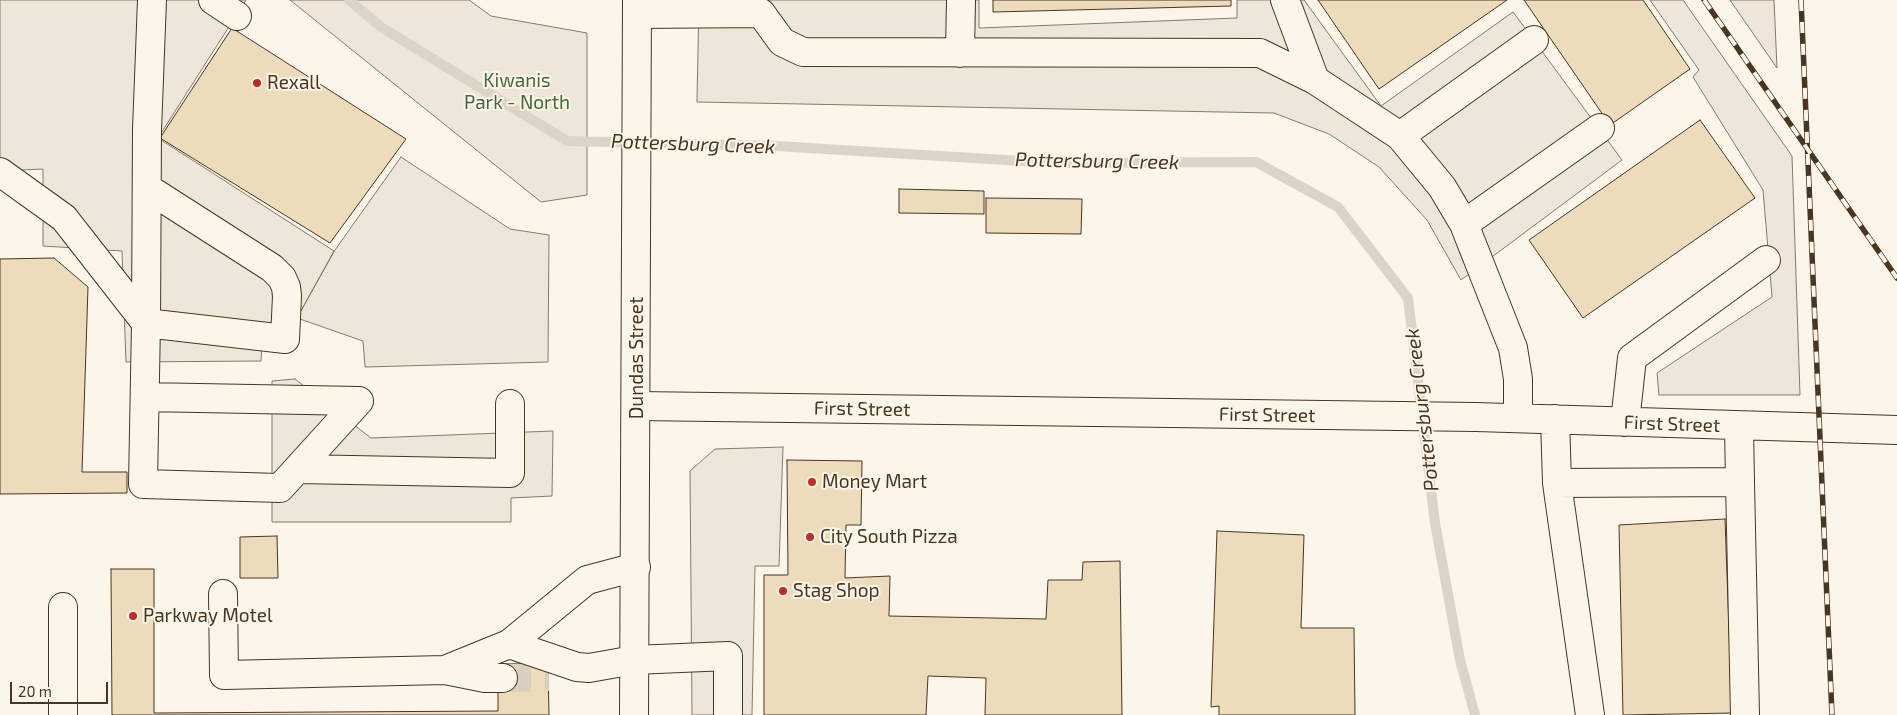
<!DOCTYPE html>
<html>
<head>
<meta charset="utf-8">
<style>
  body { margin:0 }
  #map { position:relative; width:1897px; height:715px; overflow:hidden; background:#fbf6e9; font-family:"Exo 2",sans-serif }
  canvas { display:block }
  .scale { position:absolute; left:10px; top:682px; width:98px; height:22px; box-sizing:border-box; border:2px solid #4a3520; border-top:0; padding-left:6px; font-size:15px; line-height:18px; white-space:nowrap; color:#4a3520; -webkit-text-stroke:4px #fbf6e9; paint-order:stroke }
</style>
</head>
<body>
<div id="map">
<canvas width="1897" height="715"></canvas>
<div class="scale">20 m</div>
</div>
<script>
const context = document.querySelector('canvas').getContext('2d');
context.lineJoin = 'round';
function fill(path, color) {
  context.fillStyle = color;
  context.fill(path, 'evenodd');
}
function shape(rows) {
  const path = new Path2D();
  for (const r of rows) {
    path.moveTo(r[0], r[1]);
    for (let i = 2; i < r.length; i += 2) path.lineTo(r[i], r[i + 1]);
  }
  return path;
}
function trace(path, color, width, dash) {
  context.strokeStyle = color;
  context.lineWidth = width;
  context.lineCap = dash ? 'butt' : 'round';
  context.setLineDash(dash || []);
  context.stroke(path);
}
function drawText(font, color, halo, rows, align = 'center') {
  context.font = font + ' "Exo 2",sans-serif';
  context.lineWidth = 4;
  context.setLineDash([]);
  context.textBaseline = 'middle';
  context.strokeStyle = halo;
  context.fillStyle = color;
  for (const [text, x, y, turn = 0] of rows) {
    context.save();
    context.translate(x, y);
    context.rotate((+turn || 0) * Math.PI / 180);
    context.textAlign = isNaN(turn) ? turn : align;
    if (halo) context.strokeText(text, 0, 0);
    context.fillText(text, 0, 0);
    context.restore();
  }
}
const green = shape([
  [290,0,469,0,491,16,587,33,587,195,541,202,290,0],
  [1650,0,1683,0,1792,156,1800,395,1659,395,1657,373,1772,297,1763,190,1693,77,1699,70,1650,0],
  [1730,0,1774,0,1777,68,1730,0]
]);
fill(green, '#ede6d9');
trace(green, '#887966', 1);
const parking = shape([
  [0,0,246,0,158,138,334,251,297,318,263,326,261,361,126,362,122,251,43,246,43,169,0,171,0,0],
  [699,0,979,0,979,28,1237,18,1237,0,1304,0,1381,106,1513,12,1622,160,1461,280,1427,220,1379,167,1329,134,1274,113,697,102,699,0],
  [401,157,510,229,549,235,548,362,365,367,363,341,297,318,335,250,401,157],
  [295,379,371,438,553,431,552,496,511,498,511,522,272,522,272,381,295,379],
  [783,447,779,566,755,566,752,715,692,715,690,471,715,449,783,447]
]);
fill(parking, '#ede7d9');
trace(parking, '#887966', 1);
trace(shape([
  [349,0,381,27,567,141,776,146,1055,163,1256,162,1338,207,1408,298,1435,523,1460,660,1475,715]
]), '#dcd4c6', 10);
const building = shape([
  [993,0,1231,0,1231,6,993,12,993,0],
  [1318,0,1507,0,1379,89,1318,0],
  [1524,0,1643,0,1690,69,1610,125,1524,0],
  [232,28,406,139,330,243,160,138,232,28],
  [1700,120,1755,198,1583,318,1529,240,1700,120],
  [899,189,984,191,984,214,899,213,899,189],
  [986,198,1082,199,1081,234,986,233,986,198],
  [54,258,88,287,82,472,127,472,127,493,0,494,0,259,54,258],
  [787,460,862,461,861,525,846,525,845,578,890,576,889,616,1046,619,1048,580,1082,580,1083,562,1120,561,1122,715,985,715,986,678,928,676,926,715,764,715,764,575,788,575,787,460],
  [1725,519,1732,713,1623,715,1619,525,1725,519],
  [1217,531,1304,535,1301,628,1354,628,1355,715,1219,715,1219,706,1211,707,1217,531],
  [277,536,278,578,240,578,240,537,277,536],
  [111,569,154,569,154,713,498,711,498,689,503,678,504,664,548,663,549,715,112,715,111,569]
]);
fill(building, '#ecdcbc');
trace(building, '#4a3520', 1);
trace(shape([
  [503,678,549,677]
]), '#d8cfc1', 28, [28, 14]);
const minor = shape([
  [213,0,237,16],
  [1285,0,1315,80],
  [637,14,761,13,782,42,803,52,1260,53,1315,80,1400,136,1442,187,1464,224,1513,348,1518,379,1518,418],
  [960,53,961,0],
  [1400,136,1534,40],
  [0,172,64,218,146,323,143,484,280,488,359,401],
  [147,188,272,268,282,278,286,287,287,296,285,339,146,323,147,130,152,0],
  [1464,224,1600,128],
  [145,397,359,401],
  [637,406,1476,417,1897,430],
  [1555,419,1557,483,1740,482,1739,426],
  [1625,422,1632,358,1766,260],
  [298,469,510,473,510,404],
  [1740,482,1745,715],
  [1557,483,1590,715],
  [223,594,224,675,445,670,509,644,587,580,636,567],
  [63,607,63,715],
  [509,644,577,667,589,668,634,660,728,656,728,715],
  [445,670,485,678,503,678]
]);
const major = shape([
  [634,715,637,0]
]);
trace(minor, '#4a3520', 30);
trace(major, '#4a3520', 30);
trace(minor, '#fbf6e9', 28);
trace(major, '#fbf6e9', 28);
const rail = shape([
  [1704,0,1897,278],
  [1801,0,1832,715]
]);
trace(rail, '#4a3520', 5.5);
trace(rail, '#fbf6e9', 4, [11]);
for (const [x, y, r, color] of [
  [257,83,5,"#c62828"],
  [812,482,5,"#c62828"],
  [810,537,5,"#c62828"],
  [783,591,5,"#c62828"],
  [133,616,5,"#c62828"]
]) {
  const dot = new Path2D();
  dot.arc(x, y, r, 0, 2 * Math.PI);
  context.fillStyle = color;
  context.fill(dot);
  trace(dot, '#fbf6e9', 2);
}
drawText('19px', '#436837', '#fbf6e9', [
  ["Kiwanis",517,81],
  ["Park - North",517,103]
]);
drawText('19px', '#4a3520', '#fbf6e9', [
  ["Rexall",267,83],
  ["Money Mart",822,482],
  ["City South Pizza",820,537],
  ["Stag Shop",793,591],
  ["Parkway Motel",143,616]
], 'left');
drawText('19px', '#4a3520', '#fbf6e9', [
  ["Dundas Street",637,358,-90],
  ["First Street",862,409,1],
  ["First Street",1267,415,1],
  ["First Street",1672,424,2]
]);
drawText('italic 20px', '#4a3520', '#fbf6e9', [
  ["Pottersburg Creek",693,144,2],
  ["Pottersburg Creek",1097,161,1],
  ["Pottersburg Creek",1422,410,-97]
]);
</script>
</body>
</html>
